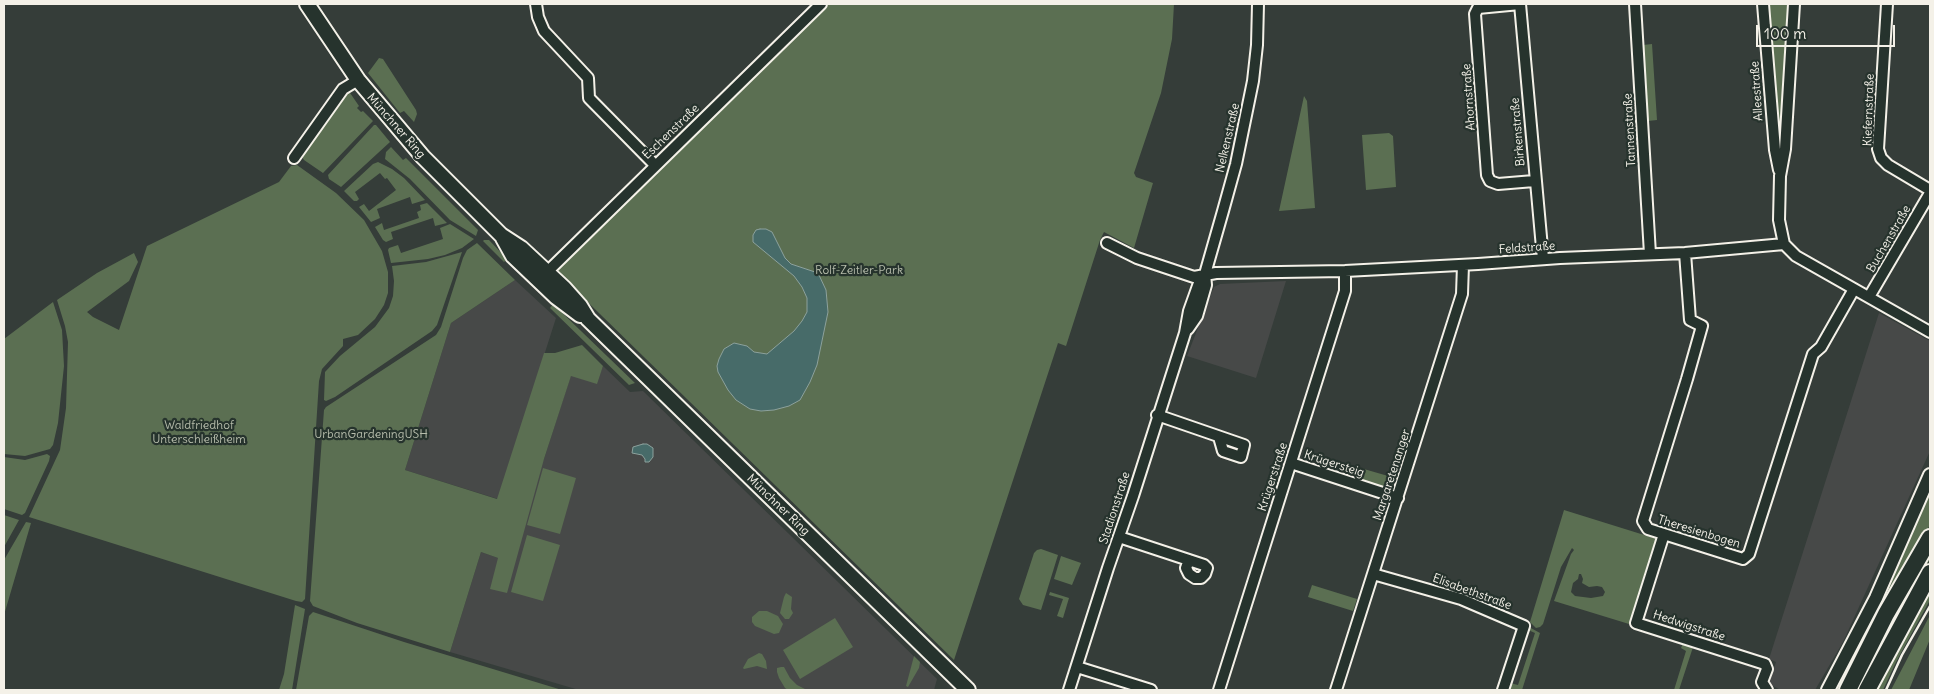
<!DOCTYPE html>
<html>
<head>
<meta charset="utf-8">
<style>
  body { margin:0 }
  #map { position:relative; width:1934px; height:694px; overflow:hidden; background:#353d39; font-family:Delius,sans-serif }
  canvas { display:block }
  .frame { position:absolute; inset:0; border:5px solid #f4f1e8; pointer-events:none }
  .scale { position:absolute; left:1756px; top:25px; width:139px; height:22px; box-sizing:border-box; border:2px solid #f4f1e8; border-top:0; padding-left:6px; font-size:15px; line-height:18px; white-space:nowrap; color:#f4f1e8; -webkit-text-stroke:4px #26332d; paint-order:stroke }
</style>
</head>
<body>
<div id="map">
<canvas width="1934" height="694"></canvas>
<div class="frame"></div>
<div class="scale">100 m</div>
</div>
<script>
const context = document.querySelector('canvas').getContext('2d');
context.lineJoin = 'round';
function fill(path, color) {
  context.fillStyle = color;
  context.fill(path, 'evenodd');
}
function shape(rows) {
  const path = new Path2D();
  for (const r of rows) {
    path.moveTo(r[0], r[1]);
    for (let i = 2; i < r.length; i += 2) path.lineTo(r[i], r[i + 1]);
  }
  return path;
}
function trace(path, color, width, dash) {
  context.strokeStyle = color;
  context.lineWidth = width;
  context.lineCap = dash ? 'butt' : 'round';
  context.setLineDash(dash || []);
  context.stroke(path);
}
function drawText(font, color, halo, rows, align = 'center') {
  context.font = font + ' Delius,sans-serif';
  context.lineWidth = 4.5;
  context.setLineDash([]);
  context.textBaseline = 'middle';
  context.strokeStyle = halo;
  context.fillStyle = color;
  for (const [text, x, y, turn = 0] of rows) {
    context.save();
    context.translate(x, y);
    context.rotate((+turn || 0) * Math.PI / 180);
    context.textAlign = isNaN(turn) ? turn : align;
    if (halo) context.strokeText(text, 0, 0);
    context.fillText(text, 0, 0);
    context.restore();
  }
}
fill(shape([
  [515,280,556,318,498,499,405,470,451,323],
  [1286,281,1256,378,1187,356,1214,287,1220,284],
  [1879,313,1930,341,1930,451,1843,642,1815,690,1781,690,1769,684,1776,662,1769,659],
  [603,366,630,392,643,391,937,679,934,690,579,690,450,652,481,552,498,558,544,459,571,375,596,383]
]), '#474948');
fill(shape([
  [828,4,1174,4,1172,39,1161,93,1134,173,1136,177,1153,183,1134,248,1104,232,1100,240,1066,346,1058,343,954,660,558,273,561,264],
  [1767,4,1789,4,1779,149],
  [1652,44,1657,120,1648,121,1643,45],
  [379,58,383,59,416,110,417,114,414,122,404,111,400,113,368,73],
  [348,90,359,106,357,108,361,112,363,111,373,121,323,173,304,160,302,157,303,151],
  [1304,96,1307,101,1315,208,1279,211],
  [374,125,376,125,390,142,341,187,329,179,328,175],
  [1389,133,1393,136,1396,187,1366,190,1362,135],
  [391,147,403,160,406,158,478,230,476,236,450,220,410,179,385,159,386,152],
  [378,162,392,169,404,178,425,200,412,204,410,197,377,209,380,218,371,222,359,207,364,204,369,211,396,190,387,178,385,179,380,173,355,192,359,199,357,201,354,201,344,191,373,164],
  [297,165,336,193,364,220,382,251,388,272,388,293,384,305,375,319,358,335,343,339,343,346,322,369,319,381,305,599,302,602,296,601,29,517,60,450,66,408,68,342,65,326,57,300,97,273,134,253,138,262,129,281,87,312,93,317,119,330,147,246,279,182,291,166],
  [427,203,447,223,435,226,433,218,391,232,393,239,386,242,383,240,375,227,382,223,384,230,419,218,417,212,421,210,420,205],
  [450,224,474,239,462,248,445,255,428,259,391,263,388,250,389,248,398,245,401,253,443,239,440,228],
  [484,240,489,240,507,259,504,262,483,241],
  [477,243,515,280,451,323,405,470,497,499,544,353,555,353,582,345,603,366,597,384,571,376,544,459,507,593,490,589,498,558,481,552,450,652,357,623,313,606,310,601,324,410,326,407,436,335,441,327,463,258,467,250],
  [462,252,437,325,432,331,335,397,326,401,324,400,325,372,340,356,375,327,389,308,393,296,394,281,392,266,426,262],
  [53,302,62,330,64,366,58,423,53,445,50,449,25,456,4,454,4,339],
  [553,304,635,383,629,385,550,308],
  [47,454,50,456,49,461,25,513,22,515,4,509,4,457,25,460],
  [1357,467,1395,478,1391,491,1353,479],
  [543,468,576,478,560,534,527,525],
  [1928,497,1930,497,1930,525,1898,578,1840,690,1835,690,1878,607],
  [1564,510,1657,539,1638,605,1629,624,1554,601,1571,554,1574,550,1572,548,1561,567,1543,624,1540,627,1536,628,1530,622],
  [1579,574,1581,574,1583,579,1582,583,1589,587,1597,586,1602,587,1605,592,1603,596,1591,598,1575,596,1571,592,1573,583,1578,579],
  [4,515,19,520,4,547],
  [26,522,31,523,4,615,4,560],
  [527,535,560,545,543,601,511,592],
  [1041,549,1058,555,1041,610,1023,605,1019,599,1034,553,1037,550],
  [1930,550,1930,559,1885,639,1859,690,1853,690],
  [1061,556,1081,563,1072,585,1054,579],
  [1312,585,1357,599,1353,611,1308,597],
  [1930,585,1930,600,1896,662,1883,690,1874,690],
  [1050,592,1069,598,1063,618,1057,616,1063,599,1049,595],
  [786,593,792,597,791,609,793,613,789,619,785,619,780,613,784,597],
  [295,605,305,609,292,690,279,690,284,674],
  [759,611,767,611,778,616,783,624,779,633,774,634,755,626,752,622,752,617],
  [313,612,404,642,562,690,296,690,309,616],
  [1930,615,1930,639,1909,690,1891,690],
  [835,618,853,647,800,679,783,650],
  [1529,627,1540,633,1522,690,1510,690,1510,683,1518,685,1535,633,1528,630],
  [1683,643,1694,644,1679,690,1674,690,1686,651,1681,648],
  [759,653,762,654,766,661,767,669,757,666,744,669,743,668,748,659],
  [914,656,920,662,919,668,908,687,906,686],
  [781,667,784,667,790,678,797,685,807,690,788,690,785,688,779,678,777,672,777,668]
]), '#5b6f52');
const water = shape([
  [760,229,766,229,772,232,785,258,791,264,818,273,826,290,828,312,817,365,810,382,800,400,789,406,774,410,761,411,750,409,736,400,728,390,718,372,717,366,719,359,724,349,734,343,747,346,754,352,767,354,794,331,802,321,807,312,807,298,802,287,794,276,753,242,753,235,756,230,760,229],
  [643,444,647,444,653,448,653,457,649,462,645,462,645,459,642,455,632,453,633,447,643,444]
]);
fill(water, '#476b69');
trace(water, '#8ca19c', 1);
const minor = shape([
  [536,4,538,17,544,31,588,78,589,98,655,165],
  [1635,4,1650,254],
  [1763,4,1775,150,1779,170],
  [1794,4,1785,149,1780,176,1779,220,1784,244,1796,256,1930,332],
  [1887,4,1878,149,1881,158,1888,165,1930,190],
  [294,158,343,89,358,80],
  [1534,181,1498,184,1490,181,1487,175,1475,14,1478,8,1520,4,1543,259],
  [1107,243,1137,258,1194,277,1216,273,1345,271,1478,264,1560,258,1685,253,1784,244],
  [1685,253,1690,320,1702,326,1687,379,1643,521,1648,529,1743,559,1749,554,1813,354,1821,347,1854,289],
  [543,276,821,4],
  [1869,297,1930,193],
  [1188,329,1197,316,1206,285,1205,274],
  [1157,415,1244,445,1241,457,1223,451,1219,437],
  [1291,463,1398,498],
  [1664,534,1636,623,1765,664,1767,669,1762,682,1767,690],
  [1119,537,1204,565,1207,568,1205,574,1201,578,1195,578,1189,574,1186,568,1189,560],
  [1373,574,1461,599,1524,626,1503,690],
  [1077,667,1151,690],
  [1069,690,1108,568,1133,496,1185,333,1189,311,1199,283,1205,274,1223,211,1236,164,1253,81,1257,45,1258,4],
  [1219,690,1345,291,1345,271],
  [1336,690,1462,294,1463,265]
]);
const tertiary = shape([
  [1828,690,1876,598,1930,475]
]);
const secondary = shape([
  [307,4,358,80,423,157,501,235,521,248,564,288,580,306,588,319,968,690],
  [503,238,513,256,556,297,580,315]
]);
const primary = shape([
  [1848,690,1886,614,1930,538],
  [1867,690,1930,573]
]);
trace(minor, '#f4f1e8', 14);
trace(tertiary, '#f4f1e8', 16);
trace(secondary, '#f4f1e8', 18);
trace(primary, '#f4f1e8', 20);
trace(minor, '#26332d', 10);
trace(tertiary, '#26332d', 12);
trace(secondary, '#26332d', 14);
trace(primary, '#26332d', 16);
trace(shape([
  [1886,690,1902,655,1930,606]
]), '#f4f1e8', 2.5);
drawText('12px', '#f4f1e8', '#26332d', [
  ["Alleestraße",1757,91,-94],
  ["Ahornstraße",1469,97,-94],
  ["Kiefernstraße",1869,110,-88],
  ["Münchner Ring",396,126,49],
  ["Tannenstraße",1630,130,-93],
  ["Eschenstraße",671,132,-44],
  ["Birkenstraße",1518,132,-95],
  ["Nelkenstraße",1228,138,-77],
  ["Buchenstraße",1889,239,-60],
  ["Feldstraße",1527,248,-4],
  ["Krügersteig",1334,464,18],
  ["Margaretenanger",1392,475,-72],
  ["Krügerstraße",1273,477,-72],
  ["Münchner Ring",778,505,44],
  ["Stadionstraße",1115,508,-72],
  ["Theresienbogen",1699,532,17],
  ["Elisabethstraße",1472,592,20],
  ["Hedwigstraße",1689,626,18]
]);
drawText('12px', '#b7bdac', '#26332d', [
  ["Rolf-Zeitler-Park",859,271],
  ["Waldfriedhof",199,426],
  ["Unterschleißheim",199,440],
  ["UrbanGardeningUSH",371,435]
]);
</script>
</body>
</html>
